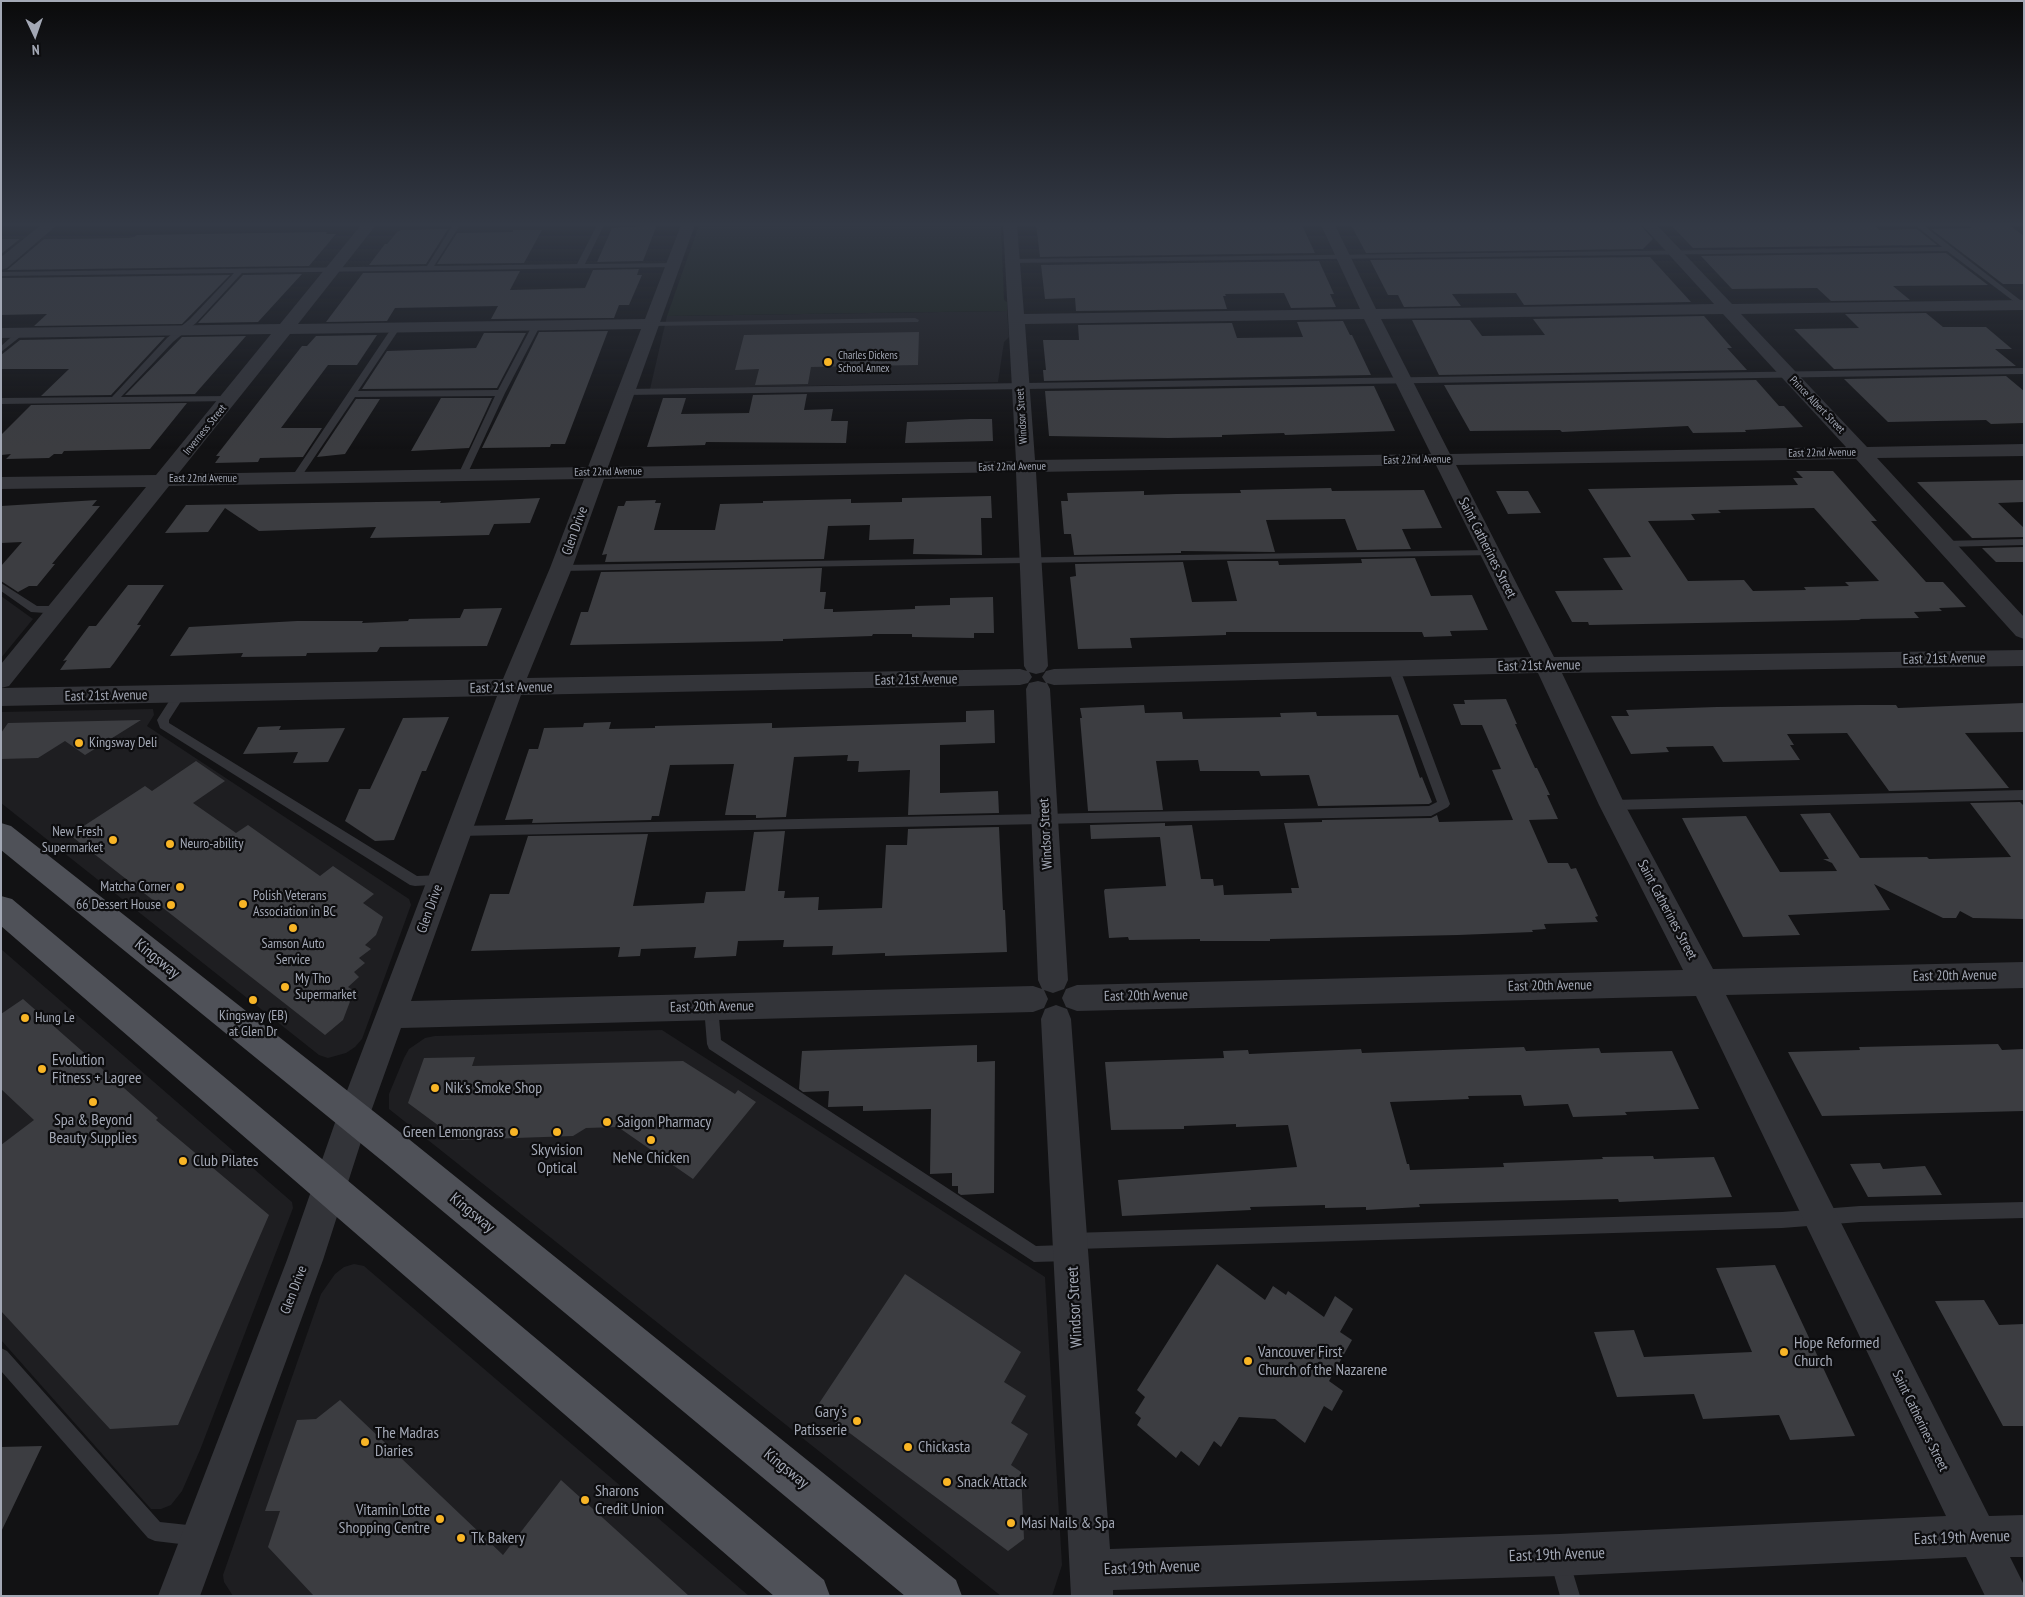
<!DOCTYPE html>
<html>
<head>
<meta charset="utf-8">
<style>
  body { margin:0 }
  #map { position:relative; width:2025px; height:1597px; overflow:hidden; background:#121214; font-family:"PT Sans Narrow",sans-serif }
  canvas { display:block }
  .frame { position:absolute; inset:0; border:2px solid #a3a8b5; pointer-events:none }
  .north { position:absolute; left:10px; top:10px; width:50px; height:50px; -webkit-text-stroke:4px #0d0d0f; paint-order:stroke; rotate:177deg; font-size:14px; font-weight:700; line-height:20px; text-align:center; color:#a3a8b5 }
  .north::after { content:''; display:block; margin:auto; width:18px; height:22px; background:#a3a8b5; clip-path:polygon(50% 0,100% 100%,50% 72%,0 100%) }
</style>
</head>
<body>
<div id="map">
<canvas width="2025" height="1597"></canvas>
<div class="frame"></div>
<div class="north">N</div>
</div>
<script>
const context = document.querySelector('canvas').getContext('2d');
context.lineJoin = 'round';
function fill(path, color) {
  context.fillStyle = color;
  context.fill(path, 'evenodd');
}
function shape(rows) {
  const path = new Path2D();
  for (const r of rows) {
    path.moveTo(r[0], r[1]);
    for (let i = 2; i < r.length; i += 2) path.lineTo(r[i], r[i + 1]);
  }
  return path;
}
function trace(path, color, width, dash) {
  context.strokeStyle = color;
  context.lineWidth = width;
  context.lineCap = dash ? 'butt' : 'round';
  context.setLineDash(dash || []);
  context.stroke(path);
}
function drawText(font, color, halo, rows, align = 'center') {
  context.font = font + ' "PT Sans Narrow",sans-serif';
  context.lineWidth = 4.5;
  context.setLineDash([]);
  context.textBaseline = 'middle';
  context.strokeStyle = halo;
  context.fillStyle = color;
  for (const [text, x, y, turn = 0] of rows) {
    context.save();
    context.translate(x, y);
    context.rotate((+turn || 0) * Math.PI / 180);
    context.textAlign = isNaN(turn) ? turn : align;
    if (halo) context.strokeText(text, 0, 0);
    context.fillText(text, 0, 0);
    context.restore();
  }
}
fill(shape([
  [1007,311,1009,337,1004,342,998,382,650,389,667,316],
  [1,596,33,619,1,658],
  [153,709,154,715,147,726,409,899,411,905,362,1039,355,1047,346,1053,328,1058,319,1055,1,803,1,712],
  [1,949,292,1202,293,1208,200,1450,182,1491,171,1505,161,1509,151,1509,1,1340],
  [662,1030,1045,1277,1062,1565,1052,1596,1001,1596,389,1109,389,1094,404,1058,409,1049,425,1038,435,1036],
  [354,1264,364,1266,749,1596,233,1596,224,1582,223,1575,321,1294,335,1274,344,1267]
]), '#1e1e21');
fill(shape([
  [699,225,1001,225,1004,300,1007,302,1007,311,667,316]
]), '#1a221b');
fill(shape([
  [657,225,643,261,597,262,612,228],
  [1036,225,1302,225,1315,253,1040,257],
  [1351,225,1640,225,1653,239,1643,249,1366,253],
  [1671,225,1874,225,1879,230,1917,229,1937,245,1693,248],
  [1968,225,2009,225,2024,236,2024,284,2003,284,1931,229,1972,228],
  [448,229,426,264,369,265,385,244,387,244,397,232,401,230],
  [513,230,542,230,524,263,437,264,457,233,513,232],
  [327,232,326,234,336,234,309,266,7,270,44,239,127,238,134,237,137,235],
  [1,239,20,239,1,254],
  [1946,253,1988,285,1893,286,1910,300,1831,301,1817,288,1732,289,1701,256],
  [1650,257,1691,302,1524,305,1516,293,1452,294,1461,306,1404,307,1398,295,1388,295,1370,260],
  [1319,261,1334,294,1330,294,1336,307,1291,308,1284,293,1225,294,1226,296,1223,296,1227,309,1076,311,1075,298,1045,299,1041,265],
  [639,269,637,275,642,275,629,305,619,305,614,318,491,319,498,306,395,308,387,321,326,322,363,273,520,271,510,290,585,288,593,270],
  [302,274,258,322,198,323,243,275],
  [230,275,182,324,34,326,47,314,1,315,1,278],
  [1926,313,1943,327,1986,327,2012,349,1995,349,2016,366,1834,369,1794,329,1859,328,1845,314],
  [1704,316,1732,348,1727,348,1747,370,1439,375,1412,320,1470,320,1482,336,1545,335,1533,319],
  [1343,321,1350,335,1352,335,1371,375,1044,381,1043,370,1046,370,1043,340,1079,340,1078,325,1232,323,1237,338,1303,337,1297,322],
  [608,331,565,444,551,444,550,447,482,448,539,332],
  [919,332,918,365,811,367,808,384,755,385,759,369,735,370,744,335],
  [484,333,526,333,497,388,362,389,387,351,476,348],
  [377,335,357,365,328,365,281,428,322,428,303,457,260,458,258,462,215,463,220,456,216,456,302,346,307,346,316,336],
  [246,336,195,394,125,395,182,337],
  [165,337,111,395,41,396,69,369,1,369,1,355,20,340],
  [2006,376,2024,391,2024,423,1991,424,1986,420,1888,422,1844,379],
  [1756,380,1779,406,1784,406,1803,427,1745,430,1746,432,1693,433,1688,426,1562,432,1560,430,1470,431,1444,385],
  [1374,386,1395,431,1285,435,1284,433,1222,435,1222,437,1168,438,1049,436,1045,391],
  [807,394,804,410,833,409,831,421,848,421,846,443,706,442,705,445,647,447,663,398,686,398,681,414,749,413,753,395],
  [441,398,492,398,469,448,411,451],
  [356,399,380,399,345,454,317,457],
  [187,403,150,449,64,451,62,454,54,454,49,458,6,459,11,454,1,455,1,435,31,405],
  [970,419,992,419,993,441,905,443,907,422],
  [1796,471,1833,471,1877,521,1871,521,1926,582,1943,582,1966,607,1939,608,1942,611,1914,612,1919,618,1859,619,1861,620,1589,625,1588,622,1572,622,1555,591,1623,590,1603,558,1631,557,1588,489,1798,485,1793,478,1803,478],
  [1814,508,1879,581,1845,582,1849,586,1804,587,1806,590,1753,591,1744,580,1688,581,1648,521,1695,520,1691,514,1721,513,1718,510],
  [2024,480,2024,502,1998,503,2024,528,2024,537,1972,538,1917,482],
  [1331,488,1332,491,1424,490,1442,528,1402,529,1411,549,1357,550,1345,519,1266,520,1275,552,1181,551,1181,553,1074,555,1071,534,1064,534,1061,501,1068,501,1067,493,1144,491,1144,495,1176,494,1241,493,1240,490],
  [1496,491,1528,491,1541,513,1508,514],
  [991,496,992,518,981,518,982,555,913,554,914,539,869,540,870,525,828,526,824,559,605,562,607,554,602,555,618,506,624,506,626,501,656,500,655,503,661,503,654,530,715,530,720,504,763,503,763,501,851,499,851,503,902,502,902,498],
  [540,498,530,523,494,524,489,535,370,538,376,527,259,531,225,508,208,532,165,533,186,505,441,501,440,503],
  [97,500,92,506,100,506,52,564,55,564,37,586,29,586,18,592,1,581,1,566,22,542,1,543,1,506],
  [2024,547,2024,562,1996,562,1982,548],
  [1415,558,1431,596,1472,595,1488,630,1450,631,1452,636,1424,637,1422,632,1226,632,1226,635,1130,638,1132,648,1078,649,1070,577,1076,576,1075,564,1183,562,1192,602,1237,601,1227,561,1278,561,1279,565,1323,564,1362,563,1361,559],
  [822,568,820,592,826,592,824,609,833,609,833,612,915,609,915,606,950,605,950,598,993,597,994,633,974,633,974,638,912,637,912,634,873,634,872,636,783,639,783,641,570,645,581,612,588,612,601,572],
  [128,585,164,585,137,625,141,625,114,663,110,668,60,670,67,660,63,661,89,626,96,626],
  [502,608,487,646,380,647,377,652,307,653,306,656,241,657,243,653,170,656,189,627,297,621,363,621,362,623,408,621,409,619,460,618,464,609],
  [1506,699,1517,724,1515,724,1535,768,1537,768,1550,795,1547,795,1558,819,1529,820,1548,863,1568,863,1571,869,1576,868,1598,916,1595,917,1598,922,1544,924,1546,929,1532,930,1533,932,1458,935,1270,939,1270,941,1200,941,1200,939,1129,940,1128,937,1109,938,1104,891,1105,889,1166,886,1160,837,1091,839,1090,825,1165,823,1165,826,1192,825,1201,879,1213,879,1214,886,1223,885,1224,895,1292,893,1291,888,1299,888,1284,823,1322,822,1322,820,1431,818,1437,815,1439,822,1513,820,1492,770,1501,769,1482,725,1461,725,1453,704,1465,704,1464,700],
  [2024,703,2024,732,1965,733,2009,788,1889,791,1847,733,1787,734,1794,745,1790,745,1800,760,1723,762,1713,746,1666,747,1669,752,1631,754,1611,716,1629,716,1626,710,1717,707,1860,705,1896,705,1898,708],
  [1144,705,1145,713,1182,712,1183,719,1281,717,1280,713,1316,712,1317,716,1398,715,1420,778,1422,777,1432,802,1429,804,1318,806,1309,775,1261,776,1259,771,1200,771,1198,760,1156,761,1163,810,1088,811,1080,718,1082,718,1080,708],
  [994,710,995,743,940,745,940,793,998,791,999,813,908,815,910,770,858,772,859,761,847,761,848,755,794,757,786,817,756,818,756,815,725,815,734,764,670,765,659,816,652,816,651,820,532,823,533,819,505,820,529,749,538,749,544,728,583,727,584,723,611,722,609,729,655,728,655,726,772,723,772,728,966,722,966,711],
  [449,717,426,771,422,771,394,840,375,841,345,821,359,789,370,789,403,718],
  [141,720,85,755,65,741,38,758,1,759,1,733,8,723],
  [281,726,279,730,345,728,328,762,293,763,298,752,243,754,258,727],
  [196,761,225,781,193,803,236,833,248,825,320,876,333,866,374,894,363,903,383,917,376,935,365,945,371,949,359,958,365,963,354,972,359,977,348,987,354,991,343,1020,325,1035,70,835,145,786,152,791],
  [2020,802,2024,806,2024,919,1973,918,1960,911,1956,918,1943,918,1874,884,1890,910,1788,915,1800,935,1743,937,1682,818,1746,816,1780,872,1837,871,1832,863,1823,859,1829,859,1800,814,1830,813,1860,858,1927,857,1929,859,2011,857,1970,803],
  [999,827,1003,910,1005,910,1007,952,885,956,885,953,832,955,833,946,783,947,784,940,738,941,736,956,694,958,696,947,641,949,640,956,618,957,620,947,471,951,490,894,509,894,528,836,648,834,633,906,704,903,706,892,745,891,754,832,785,831,778,891,785,891,784,898,819,897,818,910,882,908,886,845,907,845,908,829],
  [23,999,158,1118,156,1120,269,1215,178,1425,110,1429,1,1311,1,1145,34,1120,1,1089,1,1014],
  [1998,1044,2002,1050,2024,1049,2024,1111,1822,1116,1788,1052,1860,1050,1859,1047],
  [977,1045,977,1062,995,1061,994,1193,961,1195,958,1193,958,1186,952,1186,952,1173,930,1174,931,1109,863,1111,863,1106,828,1107,829,1091,803,1092,799,1089,802,1051],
  [1524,1047,1526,1051,1599,1048,1601,1053,1672,1051,1699,1109,1625,1112,1627,1115,1573,1117,1568,1104,1524,1106,1521,1095,1468,1096,1469,1099,1390,1102,1407,1164,1409,1164,1410,1170,1504,1167,1503,1163,1603,1159,1602,1157,1653,1156,1654,1159,1714,1157,1732,1197,1619,1202,1618,1199,1419,1204,1420,1207,1366,1210,1366,1207,1325,1208,1325,1205,1250,1207,1251,1210,1122,1216,1118,1180,1297,1167,1288,1125,1236,1127,1236,1124,1184,1126,1184,1129,1111,1130,1105,1062,1224,1058,1223,1051,1248,1050,1249,1054,1361,1049,1362,1053],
  [475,1057,472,1066,683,1061,735,1094,738,1090,756,1102,693,1179,618,1127,586,1128,573,1136,458,1140,408,1103,424,1058],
  [1880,1163,1883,1169,1925,1166,1942,1195,1868,1197,1850,1164],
  [1217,1264,1265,1300,1273,1286,1286,1295,1288,1291,1324,1317,1335,1296,1353,1309,1340,1332,1352,1340,1329,1381,1343,1391,1332,1411,1324,1406,1305,1443,1275,1419,1239,1417,1221,1447,1214,1441,1199,1466,1181,1451,1176,1458,1137,1425,1141,1418,1135,1413,1145,1397,1137,1390],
  [1775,1265,1855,1436,1790,1440,1779,1415,1703,1419,1694,1394,1617,1397,1594,1332,1634,1330,1644,1357,1752,1352,1716,1268],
  [905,1274,1021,1352,1004,1382,1026,1396,1011,1423,1028,1434,1011,1465,1021,1472,1024,1539,1008,1551,816,1408],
  [1984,1300,1999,1325,2024,1324,2024,1426,2003,1426,1935,1301],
  [340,1400,503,1555,561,1480,689,1596,314,1596,268,1547,280,1511,265,1511,297,1420,316,1419],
  [42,1446,1,1532,1,1447]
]), '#3c3d41');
fill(shape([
  [453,225,460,225,434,266,577,264,597,225,604,225,585,264,673,263,677,265,673,267,242,273,196,323,173,342,121,397,230,396,233,397,233,401,1,404,1,398,112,397,167,338,190,319,234,273,1,276,1,272,427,266,453,225],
  [1915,225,1923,225,2024,303,2024,309,1947,251,1013,263,1009,261,1013,259,1942,247,1915,225],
  [915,318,919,320,918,322,651,326,647,324,651,322,915,318],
  [533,324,540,326,505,393,466,477,460,477,458,475,495,396,355,397,299,480,293,480,291,478,393,326,400,328,358,391,498,390,533,324],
  [18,331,25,333,1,352,1,346,18,331],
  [2024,368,2024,374,626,395,622,392,626,389,2024,368],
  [2024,539,2024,545,1944,547,1939,544,1944,541,2024,539],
  [1489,550,1494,553,1493,555,561,571,556,568,561,565,1489,550],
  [1,583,37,606,59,606,64,610,59,614,31,612,1,591,1,583],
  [1394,665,1400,669,1450,804,1448,807,1431,816,458,836,453,835,452,831,453,827,458,826,1429,806,1437,802,1388,669,1394,665],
  [179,691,185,695,169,720,169,723,417,876,441,875,446,876,448,880,446,884,415,886,410,885,160,728,157,720,175,692,179,691],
  [2024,790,2024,800,1612,810,1608,808,1606,805,1608,802,1612,800,2024,790],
  [711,1001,716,1002,718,1007,721,1040,1036,1246,1064,1245,1063,1241,1065,1235,1071,1233,1782,1212,1860,1206,2024,1202,2024,1218,1860,1222,1782,1228,1076,1249,1077,1253,1075,1259,1069,1261,1034,1262,709,1049,707,1044,704,1007,706,1002,711,1001],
  [1,1348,7,1351,160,1522,197,1526,204,1529,207,1536,204,1543,197,1546,155,1541,148,1538,1,1371,1,1348],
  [1560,1550,1567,1553,1580,1596,1560,1596,1550,1560,1553,1553,1560,1550]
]), '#333439');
fill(shape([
  [41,225,57,225,7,268,1,270,1,257,41,225],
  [361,225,376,225,298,324,645,319,681,225,695,225,608,467,1016,461,1003,225,1017,225,1024,314,1360,309,1321,225,1335,225,1376,309,1714,304,1642,225,1657,225,1732,304,2024,300,2024,310,1741,314,1867,447,2024,444,2024,456,1877,458,2024,617,2024,639,2016,636,1856,459,1456,465,1554,657,2024,650,2024,666,1562,673,1625,805,1713,969,2024,962,2024,988,1726,995,1989,1516,2024,1515,2024,1557,2010,1557,2024,1585,2024,1596,1985,1596,1966,1557,1559,1576,1113,1590,1113,1596,1071,1596,1041,1019,1045,1009,1056,1005,1067,1009,1071,1019,1110,1549,1559,1534,1946,1516,1696,996,1077,1011,1066,1007,1062,998,1066,989,1077,985,1683,970,1599,805,1538,673,1054,685,1047,683,1050,689,1068,980,1064,989,1053,993,1044,990,1048,999,1044,1008,1033,1012,401,1028,369,1117,323,1260,200,1596,158,1596,287,1260,337,1117,497,696,1,706,1,688,503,679,550,568,584,479,169,486,9,686,1,688,1,664,146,487,1,489,1,477,156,475,271,334,1,338,1,328,280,324,361,225],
  [1723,314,1846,447,1450,454,1381,319,1723,314],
  [1364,319,1431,454,1035,460,1025,324,1364,319],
  [641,329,588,467,178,474,290,334,641,329],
  [1436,465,1531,657,1054,669,1046,671,1042,677,1046,683,1038,681,1029,683,1026,689,1038,980,1042,989,1033,986,411,1001,521,695,1020,685,1028,683,1032,677,1029,672,1036,674,1044,672,1048,666,1036,472,1436,465],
  [1016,472,1024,666,1027,671,1020,669,527,678,572,568,604,479,1016,472]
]), '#333439');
fill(shape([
  [1,823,11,826,410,1140,956,1580,962,1596,905,1596,386,1164,1,850,1,823],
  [1,896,12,899,824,1580,830,1596,774,1596,1,926,1,896]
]), '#4f5158');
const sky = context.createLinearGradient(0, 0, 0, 449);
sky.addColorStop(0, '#0a0a0b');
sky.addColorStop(0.5, '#333945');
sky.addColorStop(1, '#33394500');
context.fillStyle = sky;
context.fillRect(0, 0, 2025, 449);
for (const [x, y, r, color] of [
  [828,362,5,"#f8b526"],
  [79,743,5,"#f8b526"],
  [113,840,5,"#f8b526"],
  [170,844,5,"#f8b526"],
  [180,887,5,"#f8b526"],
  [243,904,5,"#f8b526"],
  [171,905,5,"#f8b526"],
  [293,928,5,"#f8b526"],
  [285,987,5,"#f8b526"],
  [253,1000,5,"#f8b526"],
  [25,1018,5,"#f8b526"],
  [42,1069,5,"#f8b526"],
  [435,1088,5,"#f8b526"],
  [93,1102,5,"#f8b526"],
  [607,1122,5,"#f8b526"],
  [514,1132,5,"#f8b526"],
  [557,1132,5,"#f8b526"],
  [651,1140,5,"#f8b526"],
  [183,1161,5,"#f8b526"],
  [1784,1352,5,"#f8b526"],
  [1248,1361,5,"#f8b526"],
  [857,1421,5,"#f8b526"],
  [365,1442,5,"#f8b526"],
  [908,1447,5,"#f8b526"],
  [947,1482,5,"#f8b526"],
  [585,1500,5,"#f8b526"],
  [440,1519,5,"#f8b526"],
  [1011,1523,5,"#f8b526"],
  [461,1538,5,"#f8b526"]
]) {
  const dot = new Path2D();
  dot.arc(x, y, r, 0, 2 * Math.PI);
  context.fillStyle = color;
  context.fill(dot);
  trace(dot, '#0d0d0f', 2);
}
drawText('11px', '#a3a8b5', '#0d0d0f', [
  ["Charles Dickens",838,356],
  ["School Annex",838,369]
], 'left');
drawText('11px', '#a3a8b5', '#0d0d0f', [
  ["Prince Albert Street",1817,405,46],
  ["Windsor Street",1022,416,-94],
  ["Inverness Street",205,430,-51],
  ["East 22nd Avenue",1822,453,-1],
  ["East 22nd Avenue",1417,460,-1],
  ["East 22nd Avenue",1012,467,-1],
  ["East 22nd Avenue",608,472,-1],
  ["East 22nd Avenue",203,479]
]);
drawText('14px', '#a3a8b5', '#0d0d0f', [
  ["Glen Drive",575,531,-70],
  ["Saint Catherines Street",1487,548,63],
  ["East 21st Avenue",1944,659,-1],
  ["East 21st Avenue",1539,666,-1],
  ["East 21st Avenue",916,680,-1],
  ["East 21st Avenue",511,688,-1],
  ["East 21st Avenue",106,696,-1],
  ["Windsor Street",1046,834,-93],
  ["Glen Drive",430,909,-70],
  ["Saint Catherines Street",1667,910,62],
  ["East 20th Avenue",1955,976,-1],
  ["East 20th Avenue",1550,986,-1],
  ["East 20th Avenue",1146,996,-1],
  ["East 20th Avenue",712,1007,-1],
  ["Glen Drive",294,1290,-69],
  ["Saint Catherines Street",1920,1421,64]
]);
drawText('14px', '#a3a8b5', '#0d0d0f', [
  ["Kingsway Deli",89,743],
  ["New Fresh",103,832,"right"],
  ["Supermarket",103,848,"right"],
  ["Neuro-ability",180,844],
  ["Matcha Corner",170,887,"right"],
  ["Polish Veterans",253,896],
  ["Association in BC",253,912],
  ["66 Dessert House",161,905,"right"],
  ["Samson Auto",293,944,"center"],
  ["Service",293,960,"center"],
  ["My Tho",295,979],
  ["Supermarket",295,995],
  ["Kingsway (EB)",253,1016,"center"],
  ["at Glen Dr",253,1032,"center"],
  ["Hung Le",35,1018]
], 'left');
drawText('16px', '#a3a8b5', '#0d0d0f', [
  ["Kingsway",157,959,39],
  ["Kingsway",472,1213,39],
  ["Windsor Street",1075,1307,-93],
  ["Kingsway",786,1469,39],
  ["East 19th Avenue",1962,1538,-2],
  ["East 19th Avenue",1557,1555,-2],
  ["East 19th Avenue",1152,1568,-2]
]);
drawText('16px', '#a3a8b5', '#0d0d0f', [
  ["Evolution",52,1060],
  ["Fitness + Lagree",52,1078],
  ["Nik's Smoke Shop",445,1088],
  ["Spa & Beyond",93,1120,"center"],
  ["Beauty Supplies",93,1138,"center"],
  ["Saigon Pharmacy",617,1122],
  ["Green Lemongrass",504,1132,"right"],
  ["Skyvision",557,1150,"center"],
  ["Optical",557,1168,"center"],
  ["NeNe Chicken",651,1158,"center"],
  ["Club Pilates",193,1161],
  ["Hope Reformed",1794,1343],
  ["Church",1794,1361],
  ["Vancouver First",1258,1352],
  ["Church of the Nazarene",1258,1370],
  ["Gary's",847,1412,"right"],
  ["Patisserie",847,1430,"right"],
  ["The Madras",375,1433],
  ["Diaries",375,1451],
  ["Chickasta",918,1447],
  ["Snack Attack",957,1482],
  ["Sharons",595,1491],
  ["Credit Union",595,1509],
  ["Vitamin Lotte",430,1510,"right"],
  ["Shopping Centre",430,1528,"right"],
  ["Masi Nails & Spa",1021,1523],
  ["Tk Bakery",471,1538]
], 'left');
</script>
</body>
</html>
